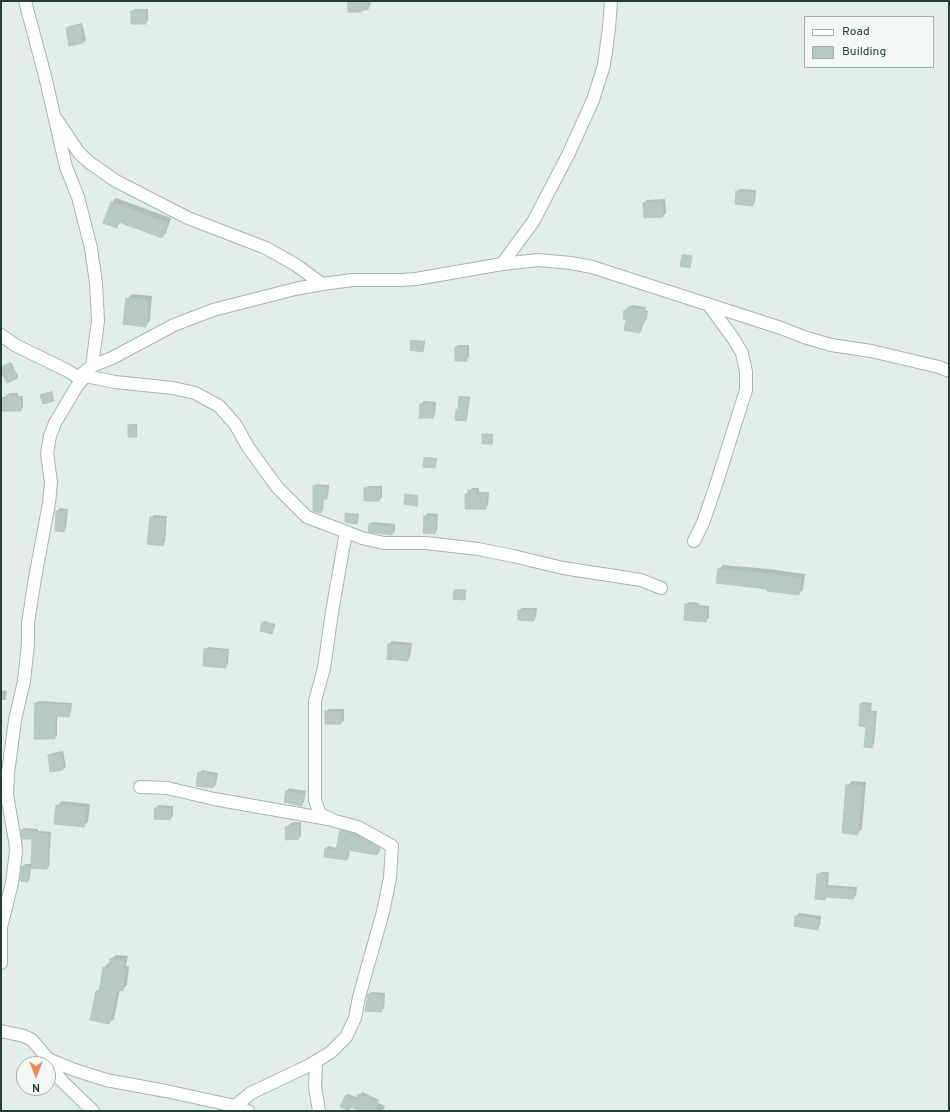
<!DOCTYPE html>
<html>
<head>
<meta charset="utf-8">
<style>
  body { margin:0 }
  #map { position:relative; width:950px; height:1112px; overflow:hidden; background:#e3ede9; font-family:Overpass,sans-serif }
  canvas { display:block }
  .frame { position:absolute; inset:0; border:2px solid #233f38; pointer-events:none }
  .legend { position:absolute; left:804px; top:16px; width:130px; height:52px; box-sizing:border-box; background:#f4f9f7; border:1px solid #a0afab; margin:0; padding:5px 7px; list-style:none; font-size:12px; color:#233f38 }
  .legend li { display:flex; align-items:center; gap:8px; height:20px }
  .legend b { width:20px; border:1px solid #a0afab }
  .north { position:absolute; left:16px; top:1056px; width:40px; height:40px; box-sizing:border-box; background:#f4f9f7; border:1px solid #a0afab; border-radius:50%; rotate:180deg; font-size:11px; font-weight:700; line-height:16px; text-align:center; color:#233f38 }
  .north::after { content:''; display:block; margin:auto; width:14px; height:18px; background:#f2855c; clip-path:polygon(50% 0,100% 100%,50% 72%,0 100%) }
</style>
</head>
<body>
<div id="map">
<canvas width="950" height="1112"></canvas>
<div class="frame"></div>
<ul class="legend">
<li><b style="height:5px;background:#fff"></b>Road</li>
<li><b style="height:11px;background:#b8c8c2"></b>Building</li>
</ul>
<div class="north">N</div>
</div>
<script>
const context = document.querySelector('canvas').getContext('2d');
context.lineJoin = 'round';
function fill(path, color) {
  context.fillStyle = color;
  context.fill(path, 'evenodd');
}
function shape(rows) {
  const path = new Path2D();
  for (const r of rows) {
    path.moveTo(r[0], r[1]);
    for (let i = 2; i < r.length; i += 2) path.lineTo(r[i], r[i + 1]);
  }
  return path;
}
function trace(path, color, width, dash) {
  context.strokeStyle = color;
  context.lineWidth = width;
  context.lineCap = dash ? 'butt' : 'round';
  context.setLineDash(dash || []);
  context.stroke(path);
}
fill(shape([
  [349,1,371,1,370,6,368,9,363,9,361,11],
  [135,9,148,9,148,21,145,23,132,11],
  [82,23,86,40,83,43,67,29,69,26],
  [740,189,756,190,755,202,753,205,737,192],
  [116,198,171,218,166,233,162,237,121,222,116,227,112,202],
  [665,199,666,213,663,216,644,203,647,200],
  [684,254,692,256,690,266,689,267,683,255],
  [132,294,152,296,150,321,145,326,127,299],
  [632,305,646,307,645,310,648,311,647,319,644,322,642,329,640,332,627,319,625,310],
  [413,340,425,341,424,350,423,351,412,341],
  [458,345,469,345,469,357,467,360,456,348],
  [11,362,18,376,17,377,1,370,1,368],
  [52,391,54,399,53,400,43,395],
  [9,393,18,393,18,396,23,396,23,407,21,410,1,410,1,397,7,397],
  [461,396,470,397,467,419,466,420,457,410,458,409,460,397],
  [424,401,436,402,435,415,432,417,421,404],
  [130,424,137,424,137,435,136,436,129,426],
  [484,434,493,434,493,442,492,443,483,435],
  [426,457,437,458,436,466,435,467,425,458],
  [316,484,329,485,328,496,326,498,324,498,323,510,321,512,314,486],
  [368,486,382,486,382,497,379,500,365,489],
  [472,488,479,488,479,492,489,492,488,505,486,508,466,495],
  [407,494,418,495,418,504,416,505,406,495],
  [60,508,68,509,66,528,63,531,57,511],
  [347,513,359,514,358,521,357,522,346,514],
  [428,513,438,514,437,530,435,533,425,516],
  [154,515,167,516,165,542,162,545,151,518],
  [372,522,395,524,395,531,392,534,370,525],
  [723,565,769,569,805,574,803,590,798,594,769,588,717,583,719,569],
  [456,589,466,590,466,598,465,599,455,590],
  [689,602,699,603,699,605,709,606,709,618,706,620,686,605],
  [522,608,537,608,536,617,534,620,519,610],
  [264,621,275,624,272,633,263,623],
  [392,641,412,643,410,657,408,660,388,658,389,644],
  [208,647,229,649,228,664,225,667,205,650],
  [1,690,7,691,6,699,5,700,1,700],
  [39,701,72,703,71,713,68,716,57,715,57,735,54,738,36,703],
  [864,702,872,703,871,711,877,711,874,744,871,746,861,704],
  [329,709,344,709,344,721,341,723,326,712],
  [63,751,66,767,63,769,49,756,52,753],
  [202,770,218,773,216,785,213,787,199,773],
  [852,781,866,782,862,829,857,834,847,786],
  [289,788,306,791,304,802,302,804,287,791],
  [62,801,90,804,88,822,83,826,57,806],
  [158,805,173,806,173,816,170,819,156,808],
  [293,822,301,822,301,836,298,838,286,827],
  [24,828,38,829,38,831,51,832,49,866,46,868,31,867,30,878,28,881,23,866,25,864,32,864,34,838,22,830],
  [343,828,353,831,353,833,363,835,381,845,380,852,377,854,350,849,349,857,346,859,326,849,328,846,338,848,341,831],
  [821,872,829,872,828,885,857,887,856,896,853,898,826,896,824,899,818,875],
  [799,913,821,916,820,926,817,929,795,925,796,916],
  [116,955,128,956,126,966,129,966,127,985,122,990,120,989,114,1019,109,1023,97,991,101,988,104,968,108,963,111,964,111,959],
  [371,992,385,993,384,1009,381,1011,369,994],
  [362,1092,379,1100,378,1103,385,1106,383,1111,363,1111,351,1106,349,1110,345,1096,348,1094,358,1098]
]), '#0003');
const building = shape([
  [348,1,368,1,368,10,362,10,361,12,348,12,348,1],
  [131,11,146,11,146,24,131,24,131,11],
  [80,25,83,43,69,46,66,28,80,25],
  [736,191,754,193,753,206,735,204,736,191],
  [662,201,663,217,644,218,643,203,662,201],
  [111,202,168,223,162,238,119,222,117,228,103,223,111,202],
  [682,255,692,256,690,268,680,266,682,255],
  [126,298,148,300,146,327,123,324,126,298],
  [628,307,644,310,643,313,646,313,644,323,642,322,640,333,624,330,626,320,623,319,624,310,627,310,628,307],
  [411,340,424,342,423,352,410,350,411,340],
  [455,347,467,347,467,361,455,361,455,347],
  [10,363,18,378,7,383,1,372,1,367,10,363],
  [51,392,54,401,43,404,40,395,51,392],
  [6,395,16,395,16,398,21,398,21,411,1,411,1,399,6,399,6,395],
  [459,397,469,397,466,421,455,420,456,409,458,410,459,397],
  [420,404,433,404,433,418,419,418,420,404],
  [128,425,136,425,137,437,128,437,128,425],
  [482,434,492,434,492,444,482,444,482,434],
  [424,458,436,459,435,468,423,467,424,458],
  [313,486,327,487,327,499,322,499,321,513,313,511,313,486],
  [364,488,380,489,379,501,364,501,364,488],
  [468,490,477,490,476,494,486,494,486,509,465,509,465,494,468,494,468,490],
  [405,494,418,496,417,506,404,504,405,494],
  [56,511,65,511,64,532,55,531,56,511],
  [345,513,358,515,357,524,345,522,345,513],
  [424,516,436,517,435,534,423,533,424,516],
  [150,517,165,519,163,546,147,544,150,517],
  [369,524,393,526,392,535,368,532,369,524],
  [718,569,764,573,801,579,799,595,767,591,767,589,716,583,718,569],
  [454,590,466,590,465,600,453,599,454,590],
  [685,604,697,605,697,608,707,608,706,622,684,620,685,604],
  [518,610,534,610,534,621,518,620,518,610],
  [262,622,275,625,272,634,260,631,262,622],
  [388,644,409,646,408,661,387,659,388,644],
  [204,649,227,651,226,668,203,666,204,649],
  [35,703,70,705,69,717,55,716,55,739,34,739,35,703],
  [860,704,870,705,869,712,875,713,872,748,864,747,866,727,859,726,860,704],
  [325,711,342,712,341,724,325,724,325,711],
  [61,753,63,770,50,772,48,755,61,753],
  [198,772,215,775,213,788,196,786,198,772],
  [846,785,862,786,858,835,842,833,846,785],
  [286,791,304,794,302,806,284,802,286,791],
  [56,805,86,808,84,827,54,824,56,805],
  [155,808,171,809,170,820,154,819,155,808],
  [298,824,299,839,286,840,285,827,289,827,289,825,298,824],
  [21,830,36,831,36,833,49,834,47,869,31,868,32,839,22,839,21,830],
  [340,830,351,833,351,835,360,837,379,847,377,855,348,850,347,860,324,857,325,848,336,850,340,830],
  [22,866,29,866,28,882,20,881,22,866],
  [817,874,826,875,826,887,855,890,854,899,825,897,825,900,815,899,817,874],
  [795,916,819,919,818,930,794,926,795,916],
  [110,959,124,961,123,970,126,970,123,991,117,990,109,1024,90,1020,96,991,99,992,103,967,109,968,110,959],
  [368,994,383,995,382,1012,365,1011,368,994],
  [358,1094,378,1102,374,1111,360,1111,351,1107,349,1111,340,1107,345,1096,356,1100,358,1094]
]);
fill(building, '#b8c8c2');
trace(building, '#b6c7c0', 1);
const street = shape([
  [57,120,79,153,90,163,116,181,188,218,266,248,296,265,322,284],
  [502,264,533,222,568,155,593,100,604,65,609,28,611,1],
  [1,335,15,345,68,371,82,380],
  [92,366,112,358,174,325,213,310,295,289,322,284,353,280,402,280,416,279,502,264,538,260,571,263,592,267,781,328,804,337,831,345,871,351,939,367,949,371],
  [81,375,115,382,173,388,195,393,219,406,235,424,248,447,277,487,307,517,362,538,384,543,426,543,478,549,513,556,563,568,641,580,661,588],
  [694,541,703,523,716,485,746,390,746,372,742,353,733,338,708,304],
  [140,787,167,788,214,799,328,819],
  [1,963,1,927,12,883,16,851,15,841,7,795,8,773,15,720,24,681,28,644,28,623,35,578,49,503,51,482,47,453,50,436,55,423,77,386,82,380,81,375,92,366,98,321,96,283,91,248,78,197,66,167,45,76,25,1],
  [1,1031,24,1036,32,1040,48,1059,54,1070,61,1080,93,1111],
  [48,1059,72,1069,106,1080,166,1091,235,1106,248,1111],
  [316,1061,315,1087,319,1111],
  [235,1106,251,1093,310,1065,331,1052,346,1037,355,1018,359,997,383,912,390,878,392,846,358,827,335,821,320,814,315,800,315,701,324,668,332,612,346,532]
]);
trace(street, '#a6b5b0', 14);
trace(street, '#fff', 12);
</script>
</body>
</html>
